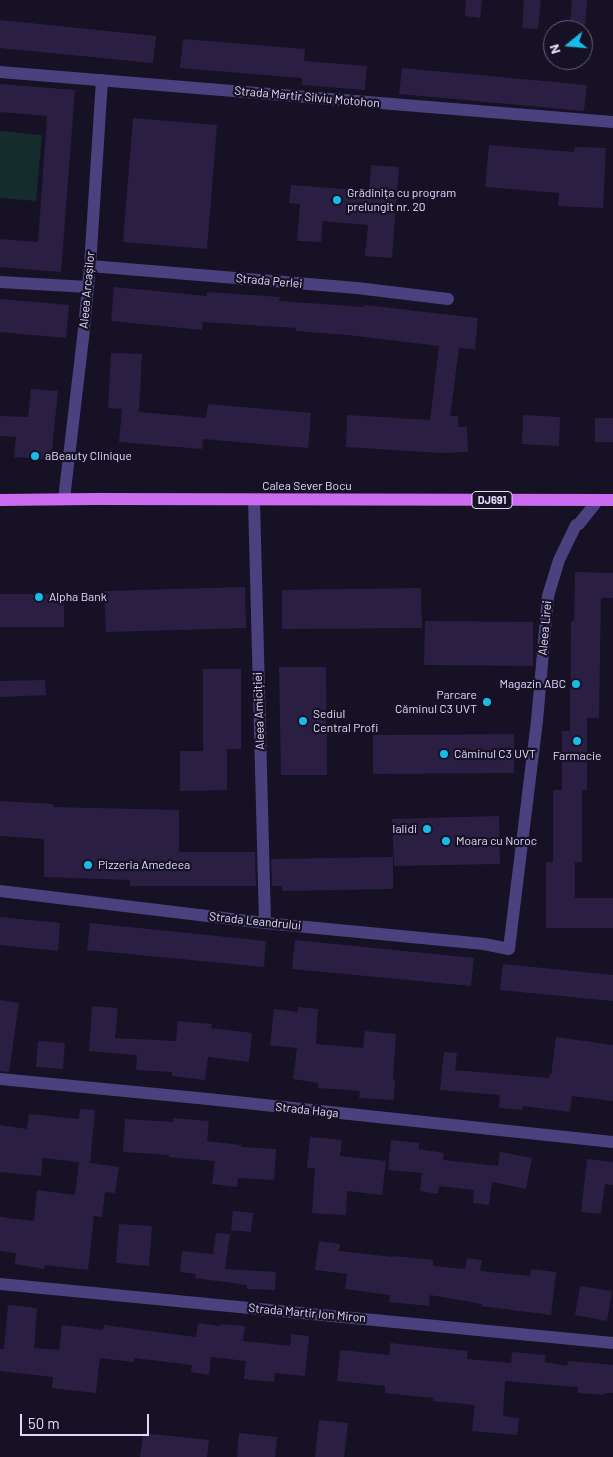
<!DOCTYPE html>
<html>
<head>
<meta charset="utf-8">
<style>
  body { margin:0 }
  #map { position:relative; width:613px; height:1457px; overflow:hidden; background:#161124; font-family:Barlow,sans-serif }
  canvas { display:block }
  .north { position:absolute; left:543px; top:20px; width:50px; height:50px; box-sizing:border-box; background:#161124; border:1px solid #67617a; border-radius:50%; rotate:253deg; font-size:14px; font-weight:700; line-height:20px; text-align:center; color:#e0d8fb }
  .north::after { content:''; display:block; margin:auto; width:18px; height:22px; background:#18bde7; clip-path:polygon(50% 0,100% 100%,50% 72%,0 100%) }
  .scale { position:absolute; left:20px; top:1414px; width:129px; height:22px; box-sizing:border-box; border:2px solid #e0d8fb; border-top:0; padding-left:6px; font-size:15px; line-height:18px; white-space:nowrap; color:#e0d8fb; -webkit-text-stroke:4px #161124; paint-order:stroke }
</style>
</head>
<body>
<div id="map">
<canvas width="613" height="1457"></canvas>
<div class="north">N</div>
<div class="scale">50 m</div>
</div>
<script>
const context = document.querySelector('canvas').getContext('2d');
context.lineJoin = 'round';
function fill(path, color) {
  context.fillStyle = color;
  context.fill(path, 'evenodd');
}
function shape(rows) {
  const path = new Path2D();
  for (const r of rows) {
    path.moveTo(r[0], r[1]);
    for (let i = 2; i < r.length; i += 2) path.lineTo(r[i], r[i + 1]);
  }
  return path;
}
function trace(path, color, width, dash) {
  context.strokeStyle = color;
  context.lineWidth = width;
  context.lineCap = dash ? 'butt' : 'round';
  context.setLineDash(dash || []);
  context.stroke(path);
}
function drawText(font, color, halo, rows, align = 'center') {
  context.font = font + ' Barlow,sans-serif';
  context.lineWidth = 4.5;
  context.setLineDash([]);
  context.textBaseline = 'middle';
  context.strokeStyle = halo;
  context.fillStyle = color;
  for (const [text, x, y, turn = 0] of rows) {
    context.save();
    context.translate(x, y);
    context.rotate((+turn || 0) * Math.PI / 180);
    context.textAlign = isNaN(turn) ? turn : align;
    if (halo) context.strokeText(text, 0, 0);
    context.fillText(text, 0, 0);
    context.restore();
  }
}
fill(shape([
  [0,131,42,135,36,201,0,198]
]), '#152c2d');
fill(shape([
  [466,0,482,0,480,18,465,16],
  [524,0,541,0,538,29,522,28],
  [572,0,587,0,585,30,570,30],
  [0,20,156,36,153,63,0,48],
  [183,39,305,49,304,61,367,66,365,90,302,85,302,78,180,68],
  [402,68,587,85,584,111,399,94],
  [0,84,75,90,61,272,0,267,0,239,38,242,47,116,0,112],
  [133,118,217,125,207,249,123,242],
  [489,145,574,152,575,147,606,148,603,208,558,206,559,193,485,187],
  [371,165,399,167,392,258,365,256,368,225,323,221,321,242,297,241,300,204,289,203,291,185,369,191],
  [114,287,207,296,207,292,280,297,279,301,364,307,365,305,478,318,475,349,459,348,450,416,458,416,458,427,467,427,468,452,440,453,346,447,347,415,430,420,439,346,348,335,296,331,296,328,203,322,202,330,111,321],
  [0,299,69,305,66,338,0,332],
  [111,353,142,354,139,412,206,418,208,404,311,413,308,448,203,439,202,449,119,442,122,409,108,408],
  [31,389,58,391,51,460,14,457,16,437,0,436,0,416,28,417],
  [523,415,560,417,559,446,522,444],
  [595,418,613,418,613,442,595,442],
  [575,572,613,573,613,598,601,598,599,718,587,718,587,790,582,790,582,862,575,862,575,898,613,898,613,928,546,928,546,862,553,862,553,790,562,790,562,731,570,731,571,621,574,621],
  [245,587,246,628,106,632,104,591],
  [421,588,422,628,282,629,282,590],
  [0,594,64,594,64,627,0,627],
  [425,621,533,622,533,666,424,665],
  [279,667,326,667,327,775,281,775],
  [203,669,241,669,241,749,227,749,227,790,180,791,180,751,203,751],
  [45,680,46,695,0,697,0,681],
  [514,734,514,773,373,774,373,735],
  [0,801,53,804,53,807,179,810,179,852,255,852,256,886,130,886,130,880,44,877,44,839,0,836],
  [499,816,500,864,394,866,392,819],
  [393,857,393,889,282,891,282,886,272,886,271,859],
  [0,917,60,923,58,951,0,945],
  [90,923,266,941,264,967,87,950],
  [295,940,474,958,471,986,292,969],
  [503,964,613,975,613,1001,500,990],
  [0,1000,19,1003,9,1072,0,1071],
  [92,1006,118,1008,115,1038,176,1041,178,1021,212,1024,211,1028,252,1033,249,1062,208,1057,205,1080,172,1076,172,1072,136,1070,137,1055,89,1051],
  [298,1007,318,1009,316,1044,363,1048,365,1031,396,1034,393,1080,395,1080,394,1100,359,1098,360,1091,318,1088,318,1083,293,1079,297,1048,270,1045,274,1009,298,1012],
  [556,1037,613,1045,613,1101,572,1096,570,1112,523,1106,522,1110,499,1108,500,1095,440,1090,444,1052,457,1053,455,1070,549,1078,549,1074,551,1075],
  [38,1041,65,1043,63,1069,36,1067],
  [80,1109,95,1110,90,1163,119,1167,115,1193,105,1192,102,1217,94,1216,88,1270,45,1265,44,1269,15,1264,16,1253,0,1251,0,1217,34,1221,37,1190,75,1195,79,1162,43,1158,41,1176,0,1172,0,1125,27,1129,29,1114,79,1119],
  [173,1118,209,1121,207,1141,241,1145,241,1147,276,1149,274,1180,238,1178,237,1187,212,1184,215,1161,169,1157,169,1155,123,1152,125,1119,173,1122],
  [310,1137,342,1140,340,1156,386,1161,382,1195,347,1191,346,1215,312,1213,315,1168,307,1168],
  [391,1140,419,1143,419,1149,444,1153,443,1160,498,1166,500,1152,532,1158,526,1189,492,1182,489,1205,473,1203,474,1190,439,1186,438,1194,420,1191,422,1173,388,1170],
  [587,1159,613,1162,613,1185,605,1184,601,1214,581,1212],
  [233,1211,253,1213,251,1232,231,1230],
  [119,1224,152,1226,149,1266,116,1263],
  [216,1233,230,1234,225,1269,276,1272,275,1290,247,1289,247,1285,195,1278,196,1274,180,1272,182,1251,213,1254],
  [319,1241,340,1244,339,1251,393,1257,394,1256,433,1260,433,1266,465,1269,467,1258,482,1260,480,1271,530,1276,531,1269,556,1272,551,1315,481,1306,482,1304,430,1295,429,1306,389,1302,390,1295,345,1289,347,1274,315,1270],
  [580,1286,612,1291,607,1321,575,1315],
  [8,1305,37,1308,34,1348,59,1350,62,1325,103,1330,104,1325,196,1337,198,1323,220,1326,220,1324,245,1326,243,1341,290,1346,291,1334,309,1336,305,1376,275,1373,274,1382,244,1379,246,1361,211,1357,209,1375,191,1372,192,1365,134,1358,134,1362,100,1358,96,1393,52,1388,53,1377,0,1371,0,1349,4,1349],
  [390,1343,467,1351,467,1359,511,1363,512,1352,546,1355,545,1362,567,1366,568,1361,613,1365,613,1393,604,1393,604,1395,578,1393,578,1387,505,1381,503,1416,519,1418,517,1435,472,1431,475,1405,433,1401,433,1398,385,1393,385,1386,337,1381,340,1350,389,1355],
  [319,1420,348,1423,344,1457,315,1457],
  [143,1433,209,1440,207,1457,140,1457],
  [239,1433,277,1437,275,1457,237,1457]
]), '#2a1f43');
trace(shape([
  [0,72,613,122],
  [90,266,357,288,448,299],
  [0,282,88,287],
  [64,499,83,338,90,266,102,80],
  [254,500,265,923],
  [0,891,265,923,484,944,509,949,537,721,548,596,559,560,576,525,579,524,598,500],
  [0,1079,208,1099,613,1142],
  [0,1284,613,1343]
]), '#4a417e', 12);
trace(shape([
  [0,500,94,499,613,500]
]), '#cb6bf0', 12);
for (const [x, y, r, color] of [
  [337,200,5,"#18bde7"],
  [35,456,5,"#18bde7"],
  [39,597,5,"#18bde7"],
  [576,684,5,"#18bde7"],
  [487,702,5,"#18bde7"],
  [303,721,5,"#18bde7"],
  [577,741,5,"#18bde7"],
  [444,754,5,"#18bde7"],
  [427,829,5,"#18bde7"],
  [446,841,5,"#18bde7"],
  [88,865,5,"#18bde7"]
]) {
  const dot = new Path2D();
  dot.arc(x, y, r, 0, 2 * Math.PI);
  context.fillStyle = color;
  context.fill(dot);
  trace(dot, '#161124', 2);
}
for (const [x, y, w] of [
  [492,500,40]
]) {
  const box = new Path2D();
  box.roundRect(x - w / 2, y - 8.5, w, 17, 4);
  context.fillStyle = '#161124';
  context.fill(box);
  trace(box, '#e0d8fb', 1);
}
drawText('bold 11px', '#e0d8fb', null, [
  ["DJ691",492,500]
]);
drawText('12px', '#e0d8fb', '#161124', [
  ["Strada Martir Silviu Motohon",307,97,5],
  ["Strada Perlei",269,281,5],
  ["Aleea Arcașilor",87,290,-85],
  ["Calea Sever Bocu",307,486],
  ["Aleea Lirei",545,628,-85],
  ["Aleea Amiciției",259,711,-92],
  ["Strada Leandrului",255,921,6],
  ["Strada Haga",307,1110,6],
  ["Strada Martir Ion Miron",307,1313,5]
]);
drawText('12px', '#e0d8fb', '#161124', [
  ["Grădinița cu program",347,193],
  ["prelungit nr. 20",347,207],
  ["aBeauty Clinique",45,456],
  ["Alpha Bank",49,597],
  ["Magazin ABC",566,684,"right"],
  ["Parcare",477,695,"right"],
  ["Căminul C3 UVT",477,709,"right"],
  ["Sediul",313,714],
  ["Central Profi",313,728],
  ["Căminul C3 UVT",454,754],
  ["Farmacie",577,756,"center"],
  ["Ialidi",417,829,"right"],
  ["Moara cu Noroc",456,841],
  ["Pizzeria Amedeea",98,865]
], 'left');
</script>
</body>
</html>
